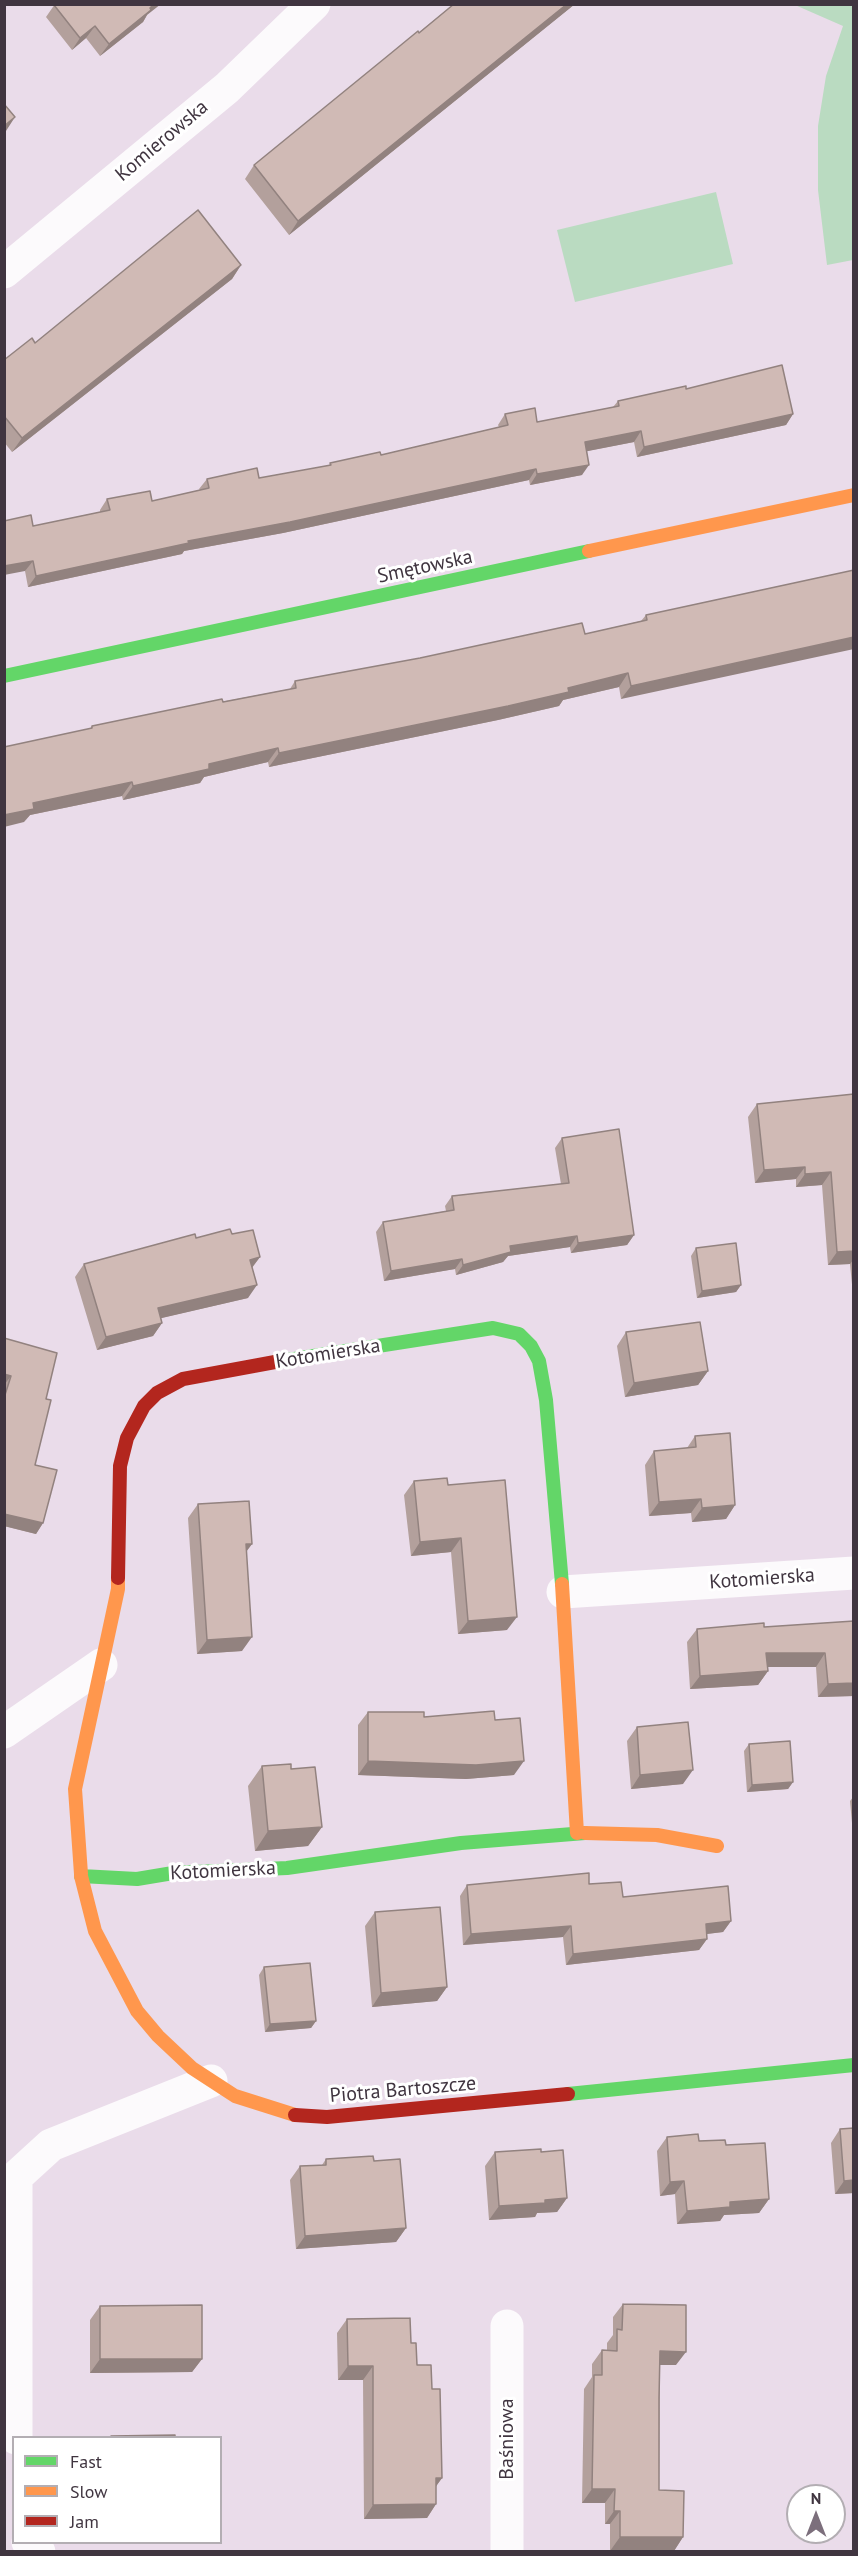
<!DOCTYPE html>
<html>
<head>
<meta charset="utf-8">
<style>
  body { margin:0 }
  #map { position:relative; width:858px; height:2556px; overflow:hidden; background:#eadcea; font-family:"PT Sans",sans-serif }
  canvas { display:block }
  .frame { position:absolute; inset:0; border:6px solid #403540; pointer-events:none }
  .legend { position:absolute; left:12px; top:2436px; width:210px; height:108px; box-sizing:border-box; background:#fff; border:2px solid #b3aeb3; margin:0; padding:8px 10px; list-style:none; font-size:18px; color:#403540 }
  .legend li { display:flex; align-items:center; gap:12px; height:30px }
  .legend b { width:30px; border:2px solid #b3aeb3 }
  .north { position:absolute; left:786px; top:2484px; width:60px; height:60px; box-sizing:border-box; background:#fff; border:2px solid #b3aeb3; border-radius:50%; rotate:0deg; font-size:16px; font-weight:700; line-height:24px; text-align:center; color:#403540 }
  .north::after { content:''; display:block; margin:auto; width:21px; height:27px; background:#7c6f7c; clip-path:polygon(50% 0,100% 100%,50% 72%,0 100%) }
</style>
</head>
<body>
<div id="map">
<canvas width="858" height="2556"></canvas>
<div class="frame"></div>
<ul class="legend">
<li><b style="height:8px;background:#63d668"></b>Fast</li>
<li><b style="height:8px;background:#ff974d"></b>Slow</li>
<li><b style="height:8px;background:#b3261e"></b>Jam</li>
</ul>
<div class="north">N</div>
</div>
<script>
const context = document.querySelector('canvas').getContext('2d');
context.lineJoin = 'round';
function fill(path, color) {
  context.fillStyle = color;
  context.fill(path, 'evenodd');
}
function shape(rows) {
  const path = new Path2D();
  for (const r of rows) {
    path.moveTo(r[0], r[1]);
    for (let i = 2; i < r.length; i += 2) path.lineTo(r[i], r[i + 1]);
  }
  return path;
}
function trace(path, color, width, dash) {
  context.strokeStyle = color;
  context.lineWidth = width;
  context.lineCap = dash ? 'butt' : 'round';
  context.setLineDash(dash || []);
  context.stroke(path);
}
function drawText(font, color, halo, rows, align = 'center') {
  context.font = font + ' "PT Sans",sans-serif';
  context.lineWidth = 6;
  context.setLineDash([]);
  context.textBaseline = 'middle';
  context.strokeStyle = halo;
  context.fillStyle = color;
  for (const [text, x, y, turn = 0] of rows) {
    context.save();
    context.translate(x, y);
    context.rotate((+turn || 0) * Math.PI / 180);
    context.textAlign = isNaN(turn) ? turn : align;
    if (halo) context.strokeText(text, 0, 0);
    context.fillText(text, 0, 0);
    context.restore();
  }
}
fill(shape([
  [795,5,853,5,853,260,827,265,818,190,818,126,826,76,843,26],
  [716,192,733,264,575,302,557,230]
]), '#badbc1');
trace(shape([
  [4,272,227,88,314,4],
  [563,1592,854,1573],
  [4,1732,101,1665],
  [507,2326,507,2552],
  [16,2438,16,2177,51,2145,211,2081],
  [28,2542,39,2552]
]), '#fcfafc', 33);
trace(shape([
  [4,676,589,551],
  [275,1362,493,1328,519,1334,531,1346,539,1361,546,1400,562,1584],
  [81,1874,81,1876,137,1879,173,1873,287,1868,461,1843,585,1833],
  [568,2094,854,2065]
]), '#63d668', 14);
trace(shape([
  [589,551,854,495],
  [562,1584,577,1833],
  [585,1833,657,1835,717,1846],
  [81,1874,75,1789,118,1589,118,1578],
  [81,1876,95,1931,137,2011,158,2036,192,2068,235,2096,295,2115]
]), '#ff974d', 14);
trace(shape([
  [118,1578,120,1466,127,1438,144,1406,157,1393,183,1379,275,1362],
  [295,2115,327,2117,568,2094]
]), '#b3261e', 14);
fill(shape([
  [55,4,147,15,143,22,100,56,86,38,72,50,46,17],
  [454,4,575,4,289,235,245,179,254,165],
  [241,265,232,279,12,452,4,442,4,360,35,343],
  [686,389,793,414,786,425,637,457,634,442,587,451,582,475,530,485,529,480,283,533,184,551,182,554,28,587,25,571,33,526,100,512,100,510,107,499,152,501,200,490,199,489,207,479,259,478,329,466,330,463,381,455,499,427,498,425,505,414,537,422,613,407,618,401],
  [854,570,621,699,619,687,563,700,559,706,498,720,269,767,268,762,204,777,200,783,123,800,122,796,30,815,24,822,92,726,290,689,295,681,585,634,641,621,646,615],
  [854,1094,854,1305,850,1264,828,1265,822,1185,796,1187,796,1179,755,1183,748,1117,757,1104],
  [562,1138,634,1235,627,1245,571,1253,570,1247,508,1256,503,1262,456,1275,455,1269,384,1281,376,1232,383,1222,446,1211,445,1206,452,1196,561,1184,555,1148],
  [232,1234,260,1257,252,1268,248,1298,161,1318,162,1323,153,1336,97,1350,75,1277,84,1264,196,1238],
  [696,1248,741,1285,736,1292,697,1298,691,1256],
  [626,1332,708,1371,698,1385,625,1397,617,1346],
  [4,1338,46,1399,35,1465,43,1523,36,1534,4,1526],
  [695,1436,735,1505,726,1519,692,1522,691,1513,649,1516,645,1465,654,1451,687,1448],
  [414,1481,448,1485,507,1630,458,1634,451,1552,411,1556,404,1495],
  [198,1504,252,1544,246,1552,242,1651,197,1654,188,1518],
  [854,1621,854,1696,818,1697,816,1667,767,1667,768,1671,758,1685,690,1689,687,1642,697,1629,764,1627],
  [368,1712,424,1717,495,1720,514,1775,466,1779,358,1775,358,1725],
  [637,1727,683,1784,631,1789,627,1741],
  [749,1744,793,1782,788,1789,747,1792,744,1751],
  [262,1766,291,1769,322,1827,308,1846,255,1851,248,1786],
  [854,1796,854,1845,850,1801],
  [589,1884,623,1897,731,1921,723,1932,707,1934,707,1939,699,1950,566,1965,563,1937,463,1945,460,1896,467,1885],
  [375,1912,447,1987,437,2001,372,2007,365,1926],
  [264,1967,316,2021,311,2028,265,2032,259,1975],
  [854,2128,854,2193,835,2194,831,2143,840,2129],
  [667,2137,726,2145,769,2199,759,2213,724,2215,720,2221,677,2224,675,2194,660,2196,657,2151],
  [495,2152,541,2152,567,2198,557,2212,537,2213,535,2217,489,2220,485,2166],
  [326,2159,374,2161,406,2228,396,2242,296,2249,290,2180,300,2166,322,2165],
  [623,2304,676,2365,660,2365,659,2490,683,2537,674,2551,610,2551,610,2524,605,2524,605,2503,582,2503,584,2389,592,2377,592,2364,602,2350,607,2351,607,2343,613,2335,613,2317],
  [100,2306,202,2359,192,2372,90,2373,90,2320],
  [347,2319,411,2343,417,2365,432,2389,442,2478,436,2486,436,2504,427,2518,364,2519,363,2380,338,2380,337,2333]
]), '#b3a09c');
fill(shape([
  [154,4,161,4,147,15,143,22,100,56,109,44],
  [567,4,575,4,289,235,298,221],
  [95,26,86,38,72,50,80,38],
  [15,117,6,131,4,132,4,126],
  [241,265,232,279,12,452,22,438],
  [793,414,786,425,637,457,644,447],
  [641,431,634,442,578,453,585,442],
  [589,465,582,475,530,485,537,474],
  [536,469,529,480,283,533,184,551,182,554,28,587,36,576,188,541],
  [33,561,25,571,4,575,4,566],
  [854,637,854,649,621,699,631,686],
  [628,673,619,687,563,700,559,706,498,720,269,767,279,753],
  [278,748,268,762,204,777,200,783,123,800,133,786,209,764],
  [132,782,122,796,30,815,24,822,4,827,4,815,33,803],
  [805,1167,796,1179,755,1183,764,1170],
  [831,1172,822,1185,796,1187,805,1174],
  [634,1235,627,1245,571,1253,578,1243],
  [577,1236,570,1247,508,1256,503,1262,456,1275,463,1265,510,1246],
  [854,1251,854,1259,850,1264,828,1265,837,1252],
  [260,1257,250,1270,250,1260],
  [462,1259,455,1269,384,1281,391,1271],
  [257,1285,248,1298,149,1321,158,1308],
  [741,1285,736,1292,697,1298,702,1291],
  [162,1323,153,1336,97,1350,106,1337],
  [708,1371,698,1385,625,1397,634,1383],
  [4,1374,11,1376,4,1385],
  [701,1499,691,1513,649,1516,659,1502],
  [735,1505,726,1519,692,1522,702,1508],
  [4,1514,43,1523,36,1534,4,1526],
  [461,1538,451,1552,411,1556,420,1542],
  [246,1544,252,1544,242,1557],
  [517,1617,507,1630,458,1634,468,1621],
  [252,1637,242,1651,197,1654,207,1640],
  [766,1653,825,1653,816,1667,757,1667],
  [768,1671,758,1685,690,1689,700,1676],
  [854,1683,854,1696,818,1697,828,1684],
  [368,1761,524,1761,514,1775,466,1779,358,1775],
  [693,1770,683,1784,631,1789,640,1775],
  [793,1782,788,1789,747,1792,752,1785],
  [322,1827,308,1846,255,1851,268,1831],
  [731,1921,723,1932,698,1935,706,1924],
  [571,1926,563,1937,463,1945,471,1934],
  [707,1939,699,1950,566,1965,573,1954],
  [447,1987,437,2001,372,2007,381,1993],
  [316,2021,311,2028,265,2032,270,2024],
  [854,2180,854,2193,835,2194,844,2181],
  [684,2181,675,2194,660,2196,670,2182],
  [567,2198,557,2212,537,2213,535,2217,489,2220,499,2206,545,2200],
  [769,2199,759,2213,724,2215,720,2221,677,2224,687,2211,730,2202],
  [406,2228,396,2242,296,2249,305,2236],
  [660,2351,686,2352,676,2365,651,2365],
  [100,2359,202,2359,192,2372,90,2373],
  [348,2366,373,2366,363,2380,338,2380],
  [436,2478,442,2478,432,2492],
  [592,2489,615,2489,605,2503,582,2503],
  [436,2504,427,2518,364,2519,373,2505],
  [614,2511,620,2511,610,2524,605,2524],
  [620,2537,683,2537,674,2551,610,2551]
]), '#92827f');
const building = shape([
  [55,4,154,4,150,8,151,10,109,44,95,26,80,38,54,5,55,4],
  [454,4,567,4,298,221,254,165,390,54,418,31,419,33,454,4],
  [4,104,15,117,4,126,4,104],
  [198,210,241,265,22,438,4,416,4,360,32,338,35,343,198,210],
  [782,365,793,414,644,447,641,431,585,442,589,465,537,474,536,469,290,522,188,541,189,543,36,576,33,561,4,566,4,521,31,515,33,526,110,510,107,499,150,491,152,501,209,488,207,479,257,468,259,478,331,465,330,463,380,452,381,455,508,425,505,414,535,408,537,422,619,406,618,401,686,386,686,389,782,365],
  [854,570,854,637,631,686,628,673,568,688,569,692,508,706,279,753,278,748,209,764,209,769,133,786,132,782,33,803,34,809,4,815,4,747,92,728,92,726,222,699,223,702,296,688,295,681,420,658,582,623,585,634,647,620,646,615,854,570],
  [854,1094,854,1251,837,1252,831,1172,805,1174,805,1167,764,1170,757,1104,854,1094],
  [619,1129,634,1235,578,1243,577,1236,510,1246,511,1252,463,1265,462,1259,391,1271,383,1222,454,1210,452,1196,569,1183,562,1138,619,1129],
  [230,1229,232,1234,253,1230,260,1257,250,1260,257,1285,158,1308,162,1323,106,1337,84,1264,195,1234,196,1238,230,1229],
  [736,1243,741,1285,702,1291,696,1248,736,1243],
  [700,1322,708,1371,634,1383,626,1332,700,1322],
  [4,1338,57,1353,46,1399,51,1400,35,1465,57,1470,43,1523,4,1514,4,1398,11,1376,4,1374,4,1338],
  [730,1433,735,1505,702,1508,701,1499,659,1502,654,1451,696,1447,695,1436,730,1433],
  [447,1478,448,1485,505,1480,517,1617,468,1621,461,1538,420,1542,414,1481,447,1478],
  [249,1501,252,1544,246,1544,252,1637,207,1640,198,1504,249,1501],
  [854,1621,854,1683,828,1684,825,1653,766,1653,768,1671,700,1676,697,1629,764,1623,764,1627,854,1621],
  [494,1711,495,1720,520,1718,524,1761,476,1765,368,1761,368,1712,424,1712,424,1717,494,1711],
  [688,1722,693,1770,640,1775,637,1727,688,1722],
  [790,1741,793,1782,752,1785,749,1744,790,1741],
  [291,1764,291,1769,315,1767,322,1827,268,1831,262,1766,291,1764],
  [589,1873,589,1884,621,1882,623,1897,728,1886,731,1921,706,1924,707,1939,573,1954,571,1926,471,1934,467,1885,589,1873],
  [440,1907,447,1987,381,1993,375,1912,440,1907],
  [310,1963,316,2021,270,2024,264,1967,310,1963],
  [854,2128,854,2180,844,2181,840,2129,854,2128],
  [698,2134,699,2141,725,2140,726,2145,765,2143,769,2199,730,2202,730,2207,687,2211,684,2181,670,2182,667,2137,698,2134],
  [541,2149,541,2152,563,2150,567,2198,545,2200,545,2203,499,2206,495,2152,541,2149],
  [373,2156,374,2161,400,2159,406,2228,305,2236,300,2166,326,2165,326,2159,373,2156],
  [623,2304,686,2305,686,2352,660,2351,659,2398,659,2490,684,2491,683,2537,620,2537,620,2511,614,2511,615,2489,592,2489,594,2375,602,2375,602,2350,617,2351,617,2329,622,2330,623,2304],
  [202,2305,202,2359,100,2359,100,2306,202,2305],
  [410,2318,411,2343,416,2343,417,2365,431,2365,432,2389,440,2389,442,2478,436,2478,436,2504,373,2505,373,2366,348,2366,347,2319,410,2318],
  [175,2435,175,2438,111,2438,111,2436,175,2435]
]);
fill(building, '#d0bab5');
trace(building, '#92827f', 1.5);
drawText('20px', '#403540', '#fff', [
  ["Komierowska",162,141,-40],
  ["Smętowska",425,567,-12],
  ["Kotomierska",328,1354,-9],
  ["Kotomierska",762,1579,-4],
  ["Kotomierska",223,1871,-3],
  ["Piotra Bartoszcze",403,2090,-5],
  ["Baśniowa",507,2439,-90]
]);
</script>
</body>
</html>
